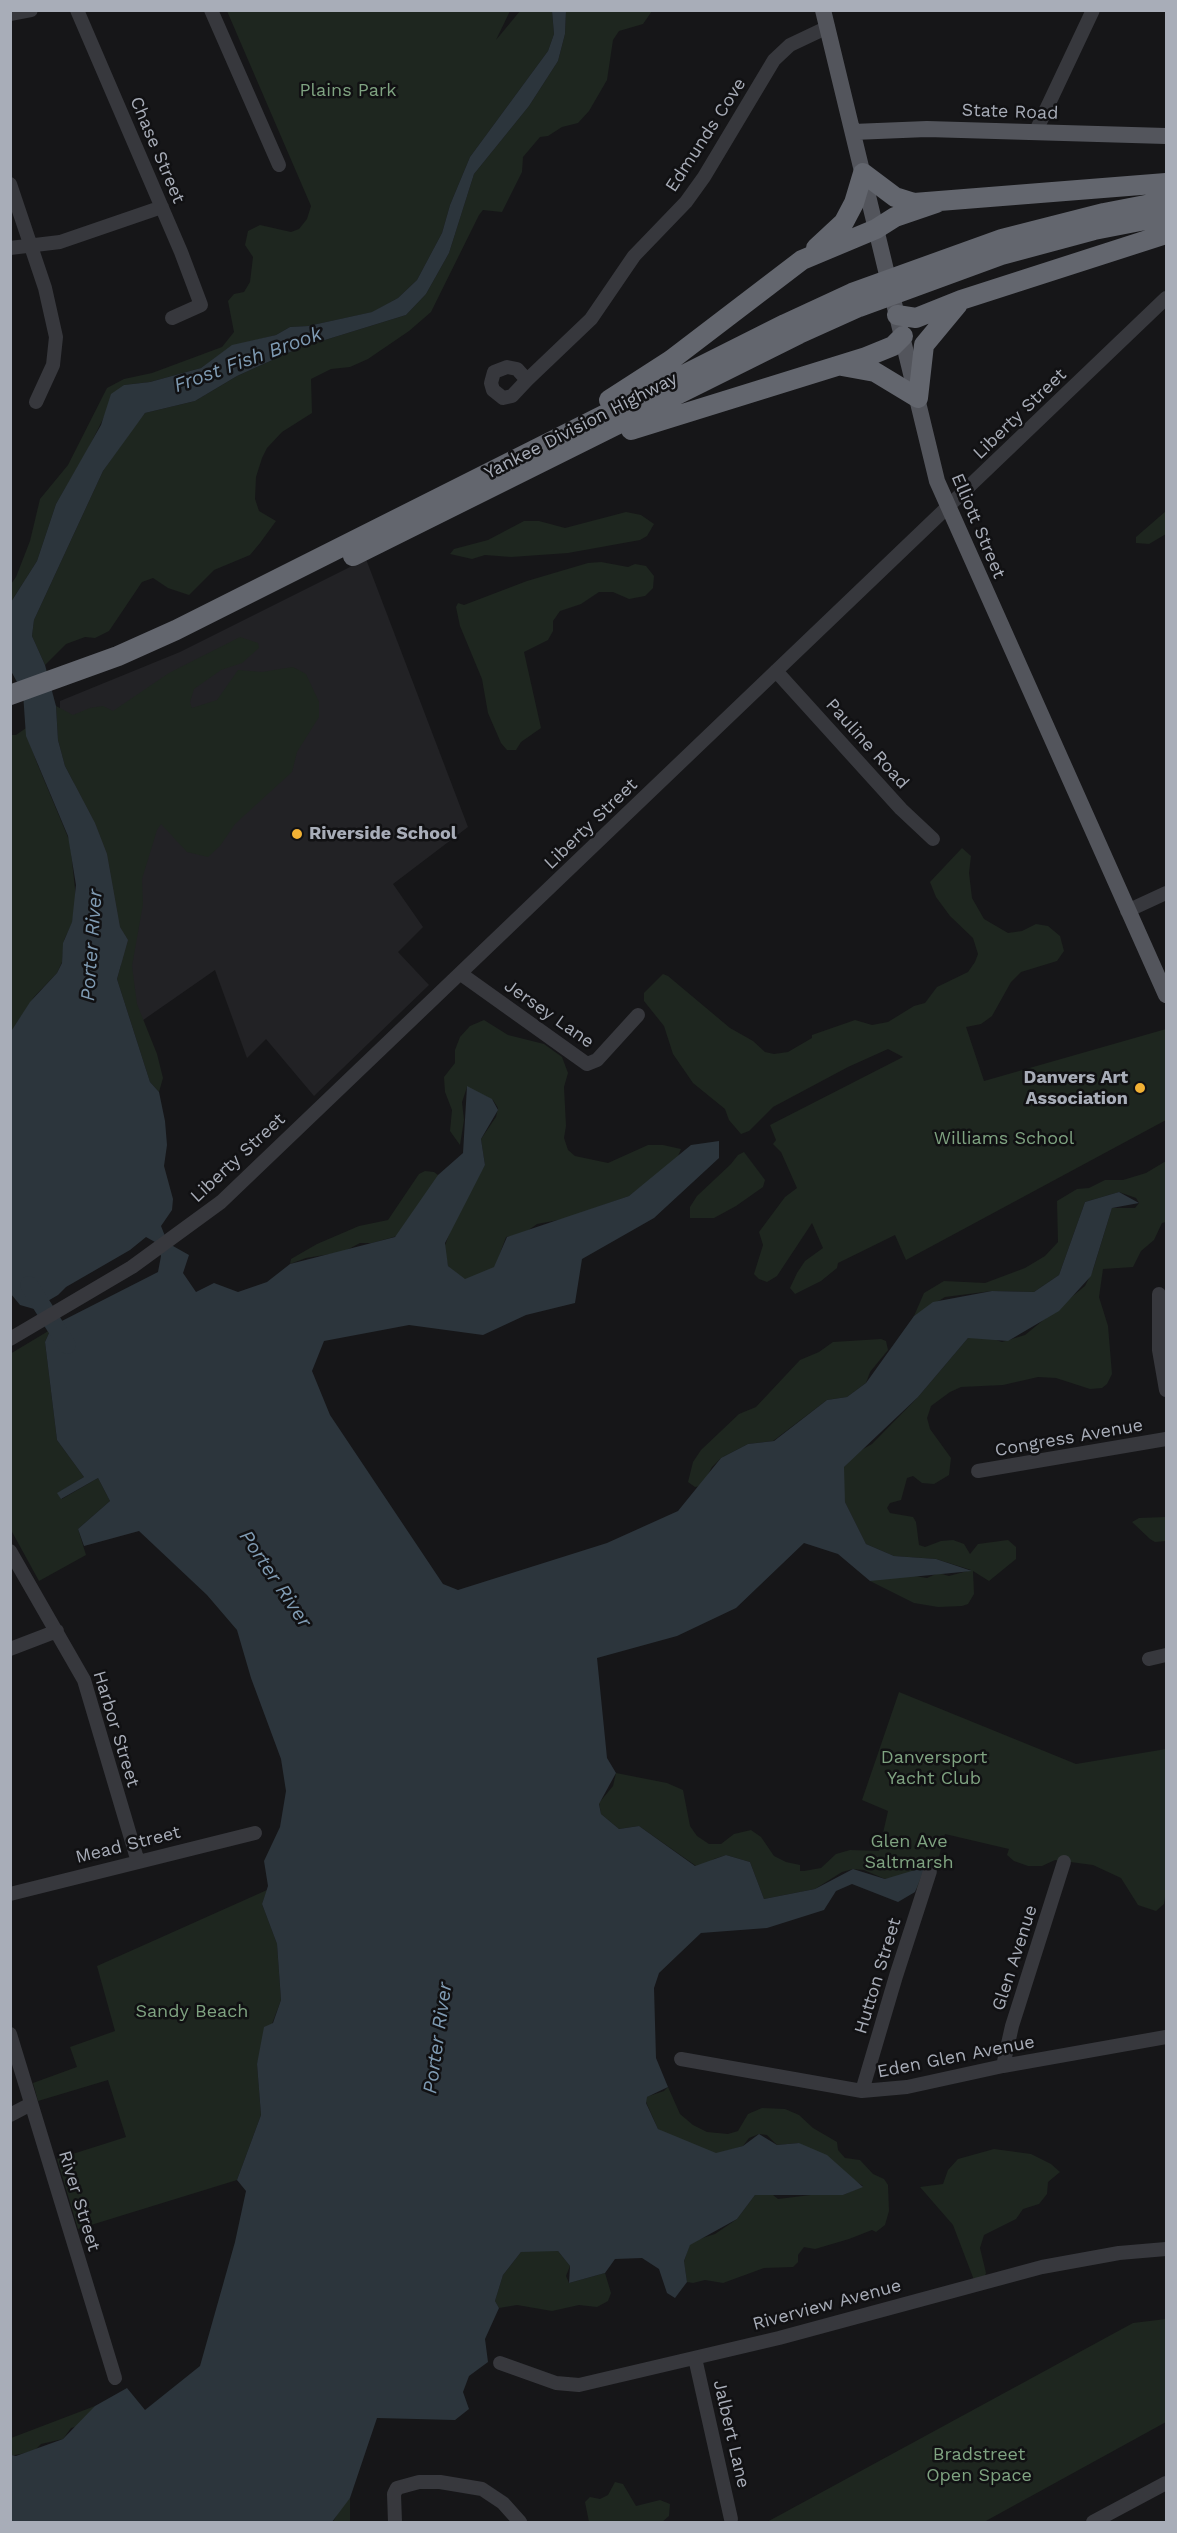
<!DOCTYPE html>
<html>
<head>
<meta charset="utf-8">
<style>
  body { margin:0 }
  #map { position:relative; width:1177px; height:2533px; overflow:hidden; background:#161618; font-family:"Work Sans",sans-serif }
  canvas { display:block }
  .frame { position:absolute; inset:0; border:12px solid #a8adb8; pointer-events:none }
</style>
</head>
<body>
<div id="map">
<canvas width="1177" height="2533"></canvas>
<div class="frame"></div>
</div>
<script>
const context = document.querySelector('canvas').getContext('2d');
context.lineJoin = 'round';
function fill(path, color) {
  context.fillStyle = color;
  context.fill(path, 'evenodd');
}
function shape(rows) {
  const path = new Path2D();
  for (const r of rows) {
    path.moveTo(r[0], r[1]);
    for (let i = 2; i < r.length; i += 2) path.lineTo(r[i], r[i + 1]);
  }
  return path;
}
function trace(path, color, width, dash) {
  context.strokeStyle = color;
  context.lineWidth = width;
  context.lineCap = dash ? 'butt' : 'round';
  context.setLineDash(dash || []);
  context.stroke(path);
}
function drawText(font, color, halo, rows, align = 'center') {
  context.font = font + ' "Work Sans",sans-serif';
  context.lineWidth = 5;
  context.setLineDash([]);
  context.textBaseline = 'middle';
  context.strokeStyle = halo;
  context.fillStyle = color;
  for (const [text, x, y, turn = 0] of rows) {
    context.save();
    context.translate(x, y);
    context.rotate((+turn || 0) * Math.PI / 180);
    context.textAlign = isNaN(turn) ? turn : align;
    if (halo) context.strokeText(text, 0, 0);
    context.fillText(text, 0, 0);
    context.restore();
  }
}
fill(shape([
  [366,559,468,827,393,884,423,927,398,952,429,985,314,1096,266,1039,247,1058,215,970,136,1025,60,729,60,701,180,652]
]), '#222225');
fill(shape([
  [227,11,510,11,496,40,520,11,552,11,554,34,548,51,470,157,450,205,442,233,417,280,398,298,373,312,308,326,290,327,276,335,232,346,201,368,150,382,124,385,107,411,87,451,56,504,37,561,11,602,11,584,16,577,30,541,40,499,68,465,107,388,124,379,152,373,222,347,234,332,228,301,234,294,244,292,250,282,253,257,245,245,248,231,260,225,291,232,299,229,307,219,311,206],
  [566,11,652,11,643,24,619,31,613,40,607,80,589,111,578,123,562,127,548,136,540,137,523,157,522,172,502,212,483,210,479,215,431,312,409,331,368,359,350,367,331,369,311,379,312,413,282,432,267,448,262,458,256,477,255,499,259,511,276,521,260,543,250,555,214,570,189,595,168,588,153,578,142,582,109,631,95,638,85,637,66,644,45,665,32,636,34,620,103,471,133,428,145,413,195,401,237,376,299,348,406,315,426,294,449,253,474,174,529,106,558,61,565,34],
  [1166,511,1166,534,1149,544,1136,543,1136,537],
  [626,512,641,515,654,524,647,536,640,540,568,553,511,557,485,555,472,559,450,554,454,549,488,540,524,521,539,521,565,528],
  [601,562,628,567,635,564,646,566,654,576,653,588,645,596,629,599,613,592,599,592,581,604,560,611,553,621,553,631,548,640,524,652,541,728,521,742,516,750,507,750,501,743,488,713,482,679,460,626,456,607,458,603,464,605,527,581,588,563],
  [240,637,258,643,259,648,242,663,221,670,194,689,190,702,192,708,217,700,238,670,262,672,293,667,306,674,319,702,319,717,297,752,292,772,235,824,220,846,208,857,187,852,161,824,157,830,142,879,143,904,132,966,137,1004,157,1054,163,1078,159,1092,150,1082,117,979,128,940,120,927,107,854,95,823,65,766,58,740,56,706,73,715,90,708,103,706,113,711,169,673],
  [26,728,27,736,37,763,70,842,76,898,72,923,64,940,62,962,57,973,34,997,11,1032,11,735,16,735],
  [962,848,971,856,969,873,972,898,984,919,1008,933,1022,931,1036,924,1048,926,1060,936,1064,951,1057,961,1021,972,1011,982,992,1016,981,1024,966,1027,984,1081,1166,1029,1166,1120,906,1260,895,1235,838,1263,837,1268,821,1281,795,1294,790,1288,797,1273,805,1261,823,1248,812,1223,777,1276,767,1282,759,1279,754,1274,763,1245,759,1232,785,1197,797,1188,781,1152,773,1144,776,1140,770,1125,903,1057,888,1049,848,1067,773,1107,749,1131,741,1134,729,1120,725,1109,693,1083,673,1054,664,1026,644,1001,644,993,663,974,668,976,730,1028,753,1041,765,1052,774,1054,788,1052,812,1038,812,1035,855,1020,872,1025,888,1022,914,1006,925,1003,937,987,968,972,975,962,978,954,973,938,950,916,936,897,930,882],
  [484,1020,508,1035,544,1044,562,1057,568,1073,564,1087,566,1126,564,1138,568,1150,575,1156,608,1163,648,1145,663,1145,681,1149,676,1161,629,1196,564,1219,537,1224,523,1234,506,1237,495,1267,469,1280,463,1279,448,1266,444,1248,461,1203,485,1165,481,1139,496,1117,498,1108,493,1100,467,1087,462,1102,464,1120,460,1145,450,1131,452,1110,445,1092,444,1077,455,1063,455,1050,460,1037,470,1026],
  [744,1152,765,1180,763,1187,736,1206,714,1218,690,1218,690,1207,697,1196,731,1164,738,1155],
  [1166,1161,1166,1222,1162,1223,1154,1240,1141,1251,1133,1267,1103,1269,1099,1297,1108,1326,1112,1374,1107,1384,1102,1388,1090,1389,1056,1378,1038,1377,1003,1385,961,1387,950,1392,931,1406,927,1418,930,1429,951,1458,949,1475,934,1484,922,1483,913,1476,907,1478,901,1500,890,1503,887,1508,890,1513,913,1517,916,1522,919,1545,925,1547,941,1541,953,1540,964,1544,970,1554,978,1544,1008,1540,1016,1547,1016,1559,989,1581,973,1571,974,1594,968,1604,962,1606,938,1607,914,1603,870,1581,885,1576,909,1575,927,1578,938,1573,949,1576,971,1570,936,1559,894,1556,866,1544,845,1502,841,1484,844,1467,856,1453,872,1444,918,1397,968,1338,985,1336,1002,1342,1025,1335,1085,1286,1093,1270,1112,1208,1135,1208,1139,1203,1136,1198,1119,1192,1085,1202,1059,1275,1034,1292,992,1291,945,1297,914,1316,924,1293,944,1281,985,1283,1025,1268,1045,1256,1058,1242,1057,1201,1077,1189,1089,1188,1105,1180,1123,1180,1146,1173],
  [425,1171,434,1172,438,1175,437,1179,397,1236,372,1243,360,1243,343,1252,306,1258,290,1264,291,1259,317,1244,359,1226,388,1220,419,1174],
  [50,1330,45,1342,57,1440,84,1477,58,1493,62,1499,98,1478,110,1501,78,1529,86,1555,39,1581,11,1530,10,1354],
  [881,1339,886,1341,888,1350,870,1372,866,1383,847,1397,827,1400,773,1441,748,1444,721,1458,712,1467,702,1486,695,1487,688,1482,693,1462,701,1450,739,1414,756,1407,800,1360,819,1352,833,1342],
  [1166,1517,1166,1541,1155,1542,1150,1539,1132,1522,1139,1518],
  [899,1692,1076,1764,1166,1749,1166,1891,1164,1904,1156,1911,1138,1905,1121,1878,1093,1865,1055,1860,1042,1866,1028,1866,1014,1861,1007,1855,1009,1849,945,1834,929,1894,891,1878,885,1879,864,1870,853,1869,842,1872,815,1889,764,1899,750,1862,726,1855,714,1859,706,1865,696,1866,639,1826,619,1829,601,1814,599,1803,613,1786,616,1773,667,1783,683,1790,690,1826,697,1836,709,1844,721,1844,734,1834,751,1830,761,1837,774,1856,786,1862,800,1865,800,1871,804,1871,821,1868,836,1854,850,1850,879,1851,888,1811,862,1800],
  [267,1890,262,1904,277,1944,281,2000,257,2064,261,2115,237,2180,78,2229,57,2159,126,2137,108,2080,38,2101,33,2083,77,2067,70,2047,115,2031,97,1966],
  [668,2087,680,2114,693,2125,707,2132,728,2134,738,2131,748,2114,762,2108,785,2109,799,2115,813,2128,837,2142,838,2150,845,2158,860,2160,873,2174,884,2179,888,2185,889,2211,885,2225,876,2232,872,2230,849,2239,815,2249,804,2247,798,2255,798,2262,793,2267,764,2268,723,2283,705,2280,693,2283,687,2282,684,2262,689,2246,693,2241,715,2234,737,2219,755,2195,773,2195,778,2199,827,2193,843,2195,863,2186,799,2143,777,2145,767,2135,759,2134,749,2138,743,2146,716,2154,666,2135,658,2129,646,2102,646,2097,664,2091],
  [994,2149,1031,2154,1051,2164,1060,2172,1048,2182,1047,2194,1039,2204,1023,2209,1016,2219,984,2235,980,2248,986,2273,984,2279,974,2280,953,2225,920,2187,943,2184,948,2170,958,2159],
  [530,2248,558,2251,570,2266,566,2276,569,2283,605,2273,611,2293,608,2301,597,2307,579,2305,552,2311,517,2305,499,2308,495,2301,503,2275,521,2252],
  [1166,2319,1166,2422,984,2522,767,2522,1133,2323],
  [95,2406,82,2425,71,2428,63,2439,41,2444,34,2451,11,2456,11,2438],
  [615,2482,623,2484,636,2506,660,2500,670,2504,669,2516,662,2522,589,2522,585,2502,590,2497,600,2499,608,2495],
  [350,2498,350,2522,333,2522,343,2504]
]), '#1e261f');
fill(shape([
  [552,11,566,11,565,34,558,61,529,106,474,174,449,253,426,294,406,315,299,348,237,376,195,401,145,413,103,471,34,620,32,636,45,665,56,706,58,740,65,766,95,823,107,854,120,927,128,940,117,979,150,1082,159,1092,165,1121,167,1145,164,1166,173,1199,172,1210,161,1226,165,1236,173,1246,189,1255,183,1273,196,1292,214,1283,238,1292,267,1282,290,1264,395,1237,438,1175,463,1153,467,1086,492,1099,498,1110,481,1139,485,1165,445,1243,448,1266,465,1279,494,1267,507,1237,629,1196,691,1145,719,1141,719,1158,654,1218,582,1259,575,1303,526,1315,483,1335,409,1325,324,1341,312,1371,330,1415,443,1584,458,1590,607,1543,678,1511,721,1458,748,1444,774,1441,827,1400,847,1397,866,1383,914,1316,933,1302,992,1291,1034,1292,1059,1275,1085,1202,1119,1192,1139,1203,1112,1208,1091,1276,1059,1311,1008,1341,968,1338,918,1397,844,1467,845,1502,866,1544,894,1556,936,1559,972,1571,870,1581,838,1554,804,1543,736,1608,677,1636,597,1658,607,1758,616,1773,599,1804,601,1814,619,1829,639,1826,695,1866,726,1855,750,1862,764,1899,815,1889,853,1869,885,1879,925,1867,915,1892,898,1902,852,1884,836,1891,824,1910,767,1928,701,1933,659,1973,654,1988,656,2058,668,2087,647,2097,646,2103,658,2129,716,2153,743,2146,759,2134,777,2145,799,2143,827,2155,863,2187,843,2195,755,2195,737,2219,690,2245,684,2261,687,2282,675,2298,667,2293,659,2269,642,2258,615,2259,605,2273,569,2283,570,2266,558,2251,521,2252,503,2275,495,2301,499,2308,485,2339,488,2362,469,2376,463,2392,469,2409,455,2420,377,2418,350,2498,332,2522,11,2522,11,2455,16,2456,63,2439,95,2406,127,2388,145,2410,200,2366,235,2242,246,2191,237,2180,261,2115,257,2064,264,2027,273,2023,281,2000,277,1944,262,1904,268,1886,264,1861,280,1827,286,1791,281,1759,251,1678,237,1630,207,1595,139,1531,84,1546,78,1529,110,1501,98,1478,61,1499,57,1493,84,1477,57,1440,45,1342,52,1326,158,1272,161,1256,155,1242,146,1237,130,1250,66,1287,58,1295,34,1309,20,1305,11,1294,10,1033,30,1002,57,973,62,963,63,943,72,922,76,885,68,836,26,736,23,693,11,671,11,602,37,561,56,504,101,425,111,394,124,385,150,382,201,368,232,345,276,335,290,327,308,326,372,312,398,298,417,280,442,233,450,205,470,157,548,51,554,34]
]), '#2c353c');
trace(shape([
  [29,1285,67,1345]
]), '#2c353c', 18);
trace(shape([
  [77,10,181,252,201,305,172,318],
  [211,10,279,165],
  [10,14,31,10],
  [1035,133,1093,10],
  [10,184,45,288,56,337,53,365,36,402],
  [10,248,60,242,162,207],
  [527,380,512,396,503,398,493,390,491,383,494,372,507,367,517,369,527,380,591,319,634,256,686,202,704,177,774,60,790,45,828,27],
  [776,671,901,809,933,839],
  [1127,911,1166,893],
  [461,974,587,1064,597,1060,638,1015],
  [1159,1294,1159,1350,1166,1390],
  [10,1339,132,1267,221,1202,1166,298],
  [978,1471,1166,1439],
  [10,1551,84,1680,138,1862],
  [10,1649,57,1631],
  [1149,1659,1166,1655],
  [10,1894,255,1833],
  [10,2034,115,2378],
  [681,2059,862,2091,907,2087,1003,2066,1166,2037],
  [1003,2066,1012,2026,1064,1862],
  [862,2091,896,1976,930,1871],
  [10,2115,31,2104],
  [695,2358,731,2519],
  [500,2363,556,2383,579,2385,779,2338,1042,2267,1119,2253,1166,2249],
  [395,2522,394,2494,397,2488,419,2482,440,2482,482,2489,503,2503,520,2522],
  [1093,2522,1166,2483]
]), '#37383d', 14);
trace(shape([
  [823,10,937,481,1166,995],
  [853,132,927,129,1166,136]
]), '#53555c', 16);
trace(shape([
  [816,248,844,222,854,203,863,173,895,197,914,203,1166,183],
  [897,315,916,318,961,300,1166,234],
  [842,366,875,372,918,398,924,345,958,304],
  [609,400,671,360,802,260,876,229,895,217,936,203],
  [631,430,866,357,893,346,903,336],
  [353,556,799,334,859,307,1001,255,1094,230,1166,216],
  [10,695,118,656,176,630,785,324,852,293,1002,239,1104,213,1166,201]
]), '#63666e', 20);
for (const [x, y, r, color] of [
  [297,834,6,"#f2b134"],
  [1140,1088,6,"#f2b134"]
]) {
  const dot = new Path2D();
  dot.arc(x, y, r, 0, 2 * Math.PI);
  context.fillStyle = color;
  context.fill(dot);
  trace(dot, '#111113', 2);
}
drawText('18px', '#7fa381', '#111113', [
  ["Plains Park",348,91],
  ["Williams School",1004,1139],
  ["Danversport",934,1758],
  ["Yacht Club",934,1779],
  ["Glen Ave",909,1842],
  ["Saltmarsh",909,1863],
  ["Sandy Beach",192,2012],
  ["Bradstreet",979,2455],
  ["Open Space",979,2476]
]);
drawText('18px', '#a8adb8', '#111113', [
  ["State Road",1010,112,2],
  ["Edmunds Cove",706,135,-57],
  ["Chase Street",157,150,67],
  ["Liberty Street",1020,414,-44],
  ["Yankee Division Highway",581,426,-27],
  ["Elliott Street",978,526,67],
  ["Pauline Road",867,744,48],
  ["Liberty Street",591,824,-44],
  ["Jersey Lane",549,1014,35],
  ["Liberty Street",238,1158,-43],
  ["Congress Avenue",1069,1438,-10],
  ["Harbor Street",116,1729,73],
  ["Mead Street",128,1845,-14],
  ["Glen Avenue",1015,1958,-72],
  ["Hutton Street",878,1976,-73],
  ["Eden Glen Avenue",956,2057,-11],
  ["River Street",79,2201,73],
  ["Riverview Avenue",827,2305,-15],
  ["Jalbert Lane",731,2434,77]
]);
drawText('bold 18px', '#a8adb8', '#111113', [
  ["Riverside School",309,834],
  ["Danvers Art",1128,1078,"right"],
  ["Association",1128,1099,"right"]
], 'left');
drawText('italic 20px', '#7f9bb3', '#111113', [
  ["Frost Fish Brook",248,360,-20],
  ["Porter River",92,945,-86],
  ["Porter River",275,1579,56],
  ["Porter River",438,2038,-82]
]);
</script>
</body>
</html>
